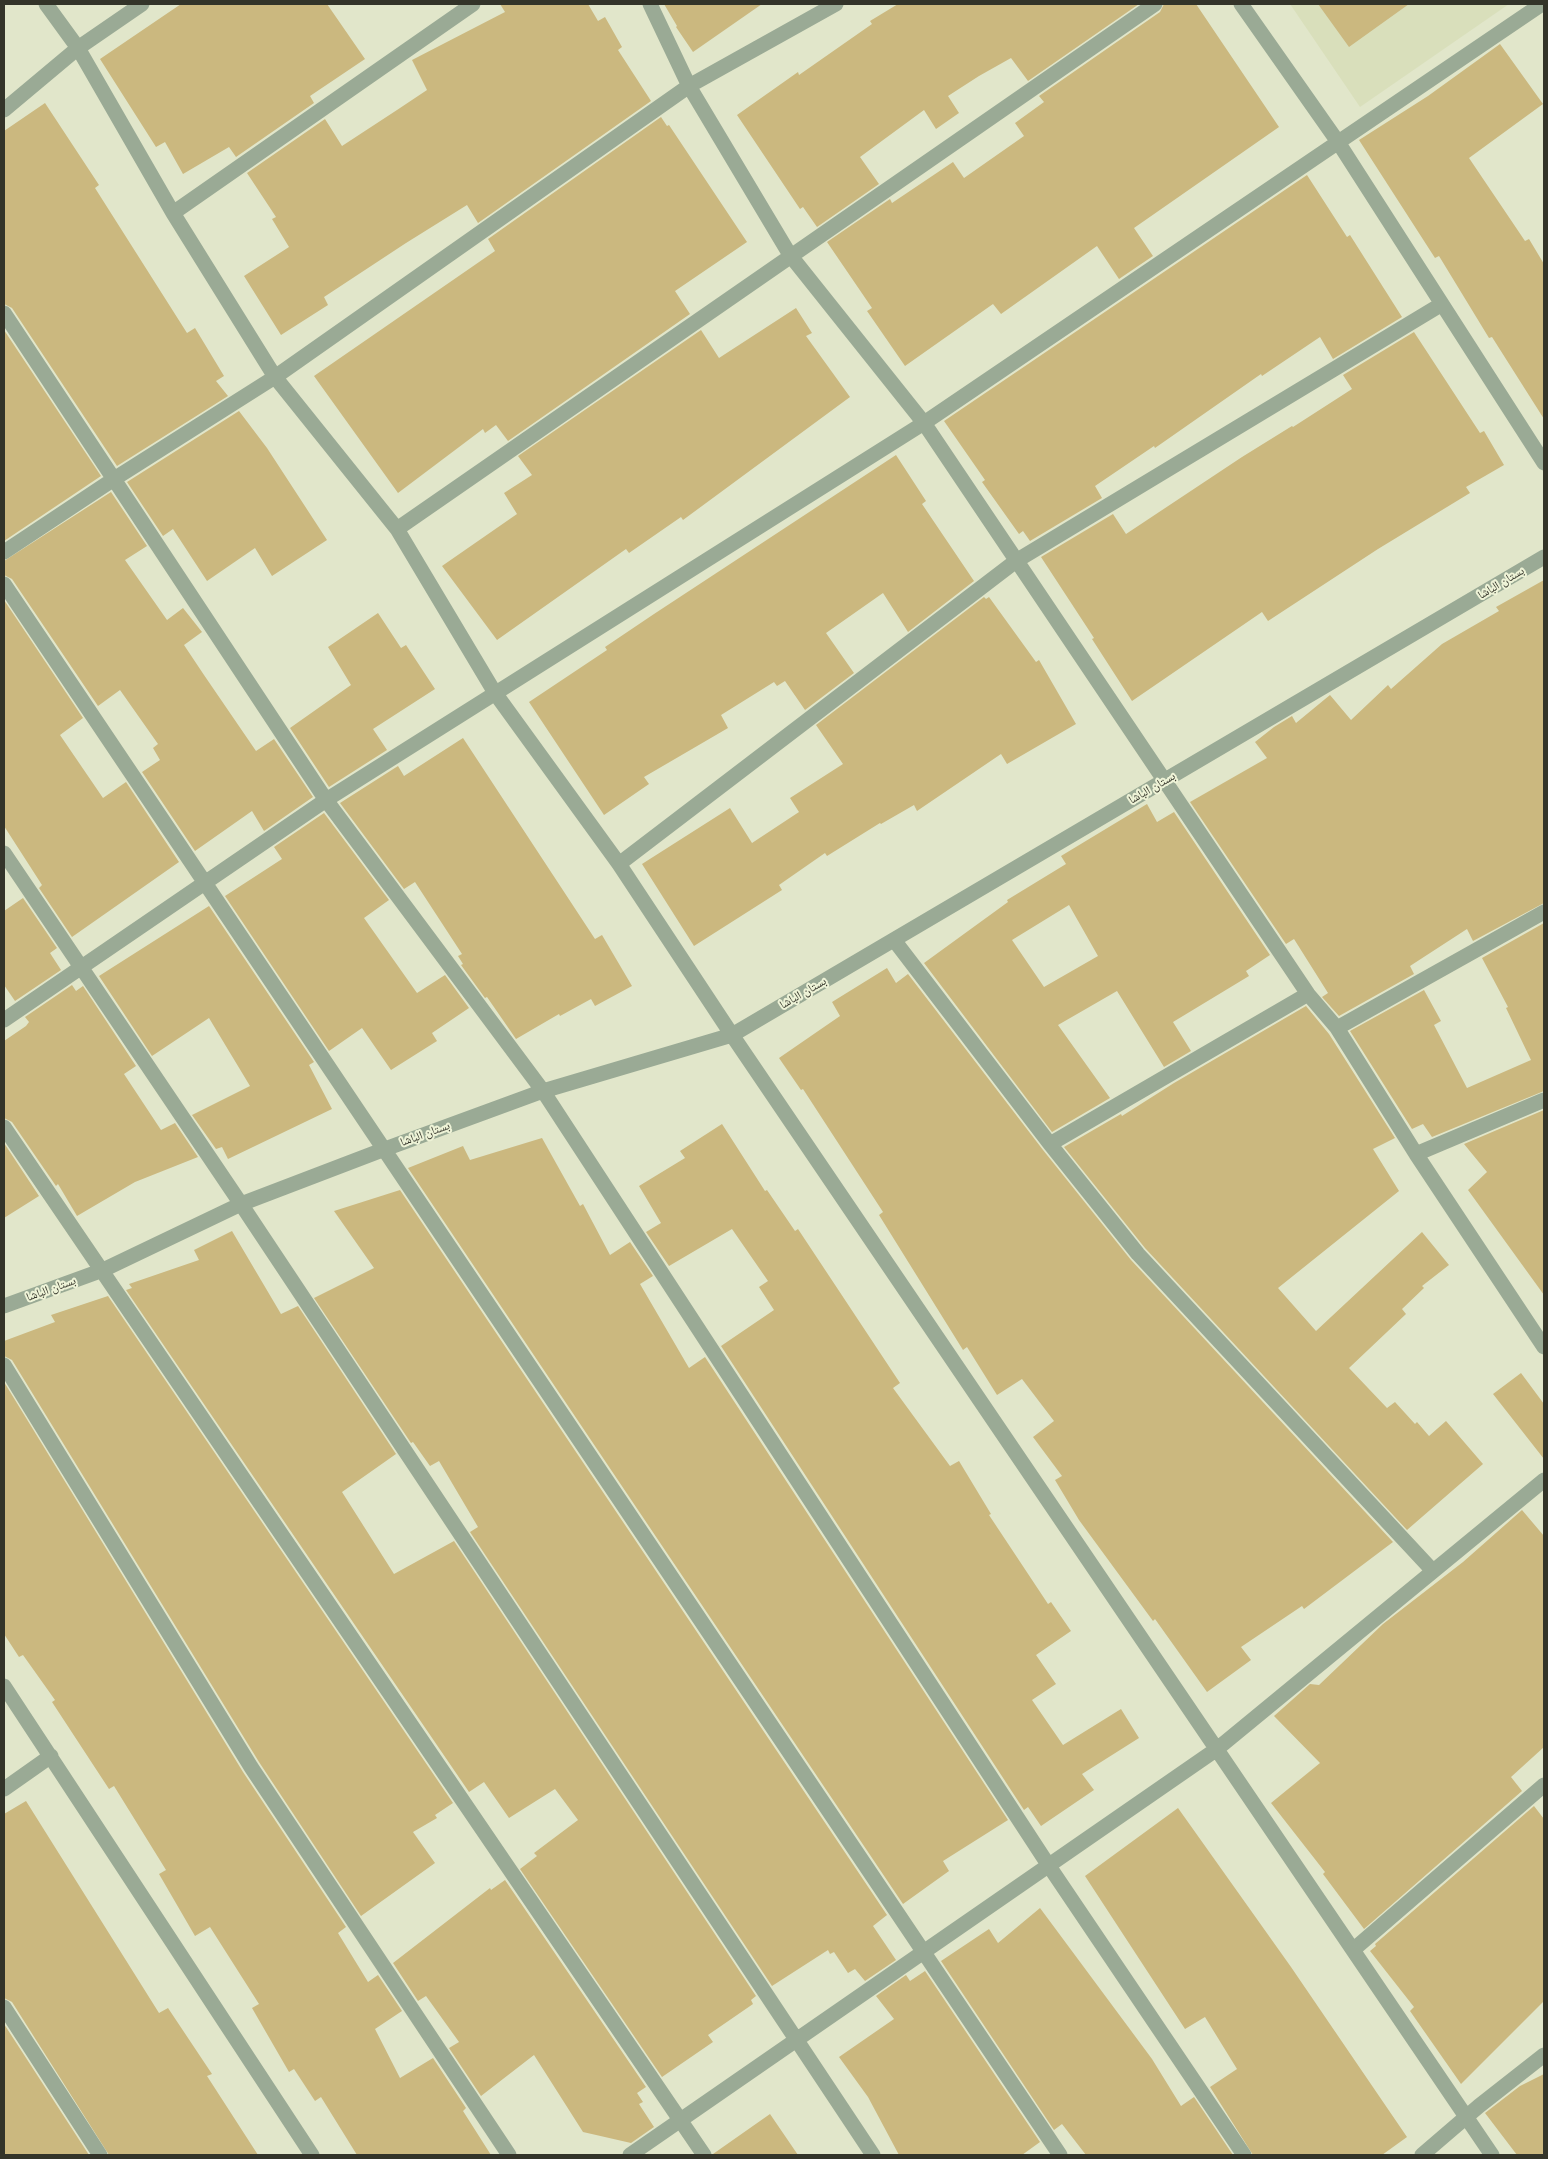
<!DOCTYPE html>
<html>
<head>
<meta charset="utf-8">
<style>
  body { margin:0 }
  #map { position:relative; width:1548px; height:2159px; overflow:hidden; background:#e1e6ca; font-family:Montserrat,sans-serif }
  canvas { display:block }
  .frame { position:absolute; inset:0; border:5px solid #333429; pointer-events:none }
</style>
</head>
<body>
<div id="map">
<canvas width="1548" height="2159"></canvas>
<div class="frame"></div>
</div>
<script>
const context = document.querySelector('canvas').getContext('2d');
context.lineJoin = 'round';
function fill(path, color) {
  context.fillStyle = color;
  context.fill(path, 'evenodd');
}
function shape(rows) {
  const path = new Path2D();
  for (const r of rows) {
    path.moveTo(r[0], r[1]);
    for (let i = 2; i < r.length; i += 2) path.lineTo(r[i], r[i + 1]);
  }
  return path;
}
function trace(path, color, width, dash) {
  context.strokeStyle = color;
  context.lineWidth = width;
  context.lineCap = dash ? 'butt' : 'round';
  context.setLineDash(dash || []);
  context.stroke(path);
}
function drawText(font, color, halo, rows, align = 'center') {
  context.font = font + ' Montserrat,"Noto Naskh Arabic",sans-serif';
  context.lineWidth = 4;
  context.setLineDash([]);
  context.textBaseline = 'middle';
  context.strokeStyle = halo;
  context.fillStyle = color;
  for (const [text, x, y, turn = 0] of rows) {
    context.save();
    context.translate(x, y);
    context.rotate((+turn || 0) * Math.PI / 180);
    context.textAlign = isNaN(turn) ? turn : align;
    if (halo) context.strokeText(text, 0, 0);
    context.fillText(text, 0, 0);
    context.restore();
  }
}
fill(shape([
  [1290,4,1509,4,1360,107]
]), '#d9dfbb');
fill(shape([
  [181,4,327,4,365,59,310,96,314,103,236,157,229,147,183,174,165,142,156,147,100,59],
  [500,4,588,4,598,21,605,17,622,47,618,50,651,101,478,223,467,205,406,243,324,297,328,305,281,335,244,276,289,247,272,219,276,217,247,173,325,119,342,146,397,110,427,90,412,60,505,12],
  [664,4,762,4,693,52,676,27,677,26],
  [898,4,1139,4,1028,81,1011,58,979,76,948,96,959,113,936,129,924,110,860,157,879,184,817,227,803,207,800,209,737,115,798,72,799,75,872,24,870,21],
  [1164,4,1196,4,1279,127,1134,228,1153,256,1119,279,1097,246,1001,314,993,304,905,366,867,311,872,308,827,242,890,199,892,203,953,162,964,178,1024,136,1015,123,1044,102,1039,96,1160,12],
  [1318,4,1409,4,1349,47],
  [1500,44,1543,104,1469,158,1525,241,1529,239,1544,264,1544,419,1492,337,1489,338,1439,256,1435,258,1359,140,1428,96],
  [45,103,99,185,95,188,187,333,195,328,224,376,216,381,228,396,117,466,12,308,4,304,4,131],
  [661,117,667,126,669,125,747,242,675,291,690,314,508,441,496,425,485,433,483,429,398,493,314,376,495,251,488,239],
  [1307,175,1347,237,1350,235,1402,317,1333,359,1320,337,1262,376,1261,374,1155,448,1154,446,1095,486,1102,498,1030,541,1023,531,1019,534,982,482,985,480,944,421],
  [796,308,812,333,806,336,850,397,683,520,681,517,629,553,626,549,497,640,442,566,517,514,504,493,532,475,518,456,701,330,719,358],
  [4,330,101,476,4,541],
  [1414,332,1480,433,1484,431,1504,465,1466,487,1470,493,1378,549,1268,621,1262,612,1132,701,1092,639,1094,638,1041,557,1113,514,1126,534,1242,457,1292,426,1293,427,1352,389,1343,375],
  [239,411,267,448,327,540,272,576,255,548,207,581,173,529,163,536,127,482],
  [896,455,926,501,922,504,974,581,908,632,883,593,826,633,854,673,805,710,785,681,777,686,774,682,721,715,728,728,644,777,649,784,604,815,529,702,607,650,605,647,654,614],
  [111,492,147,546,125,560,167,620,183,608,202,632,184,645,204,675,256,751,274,739,313,797,264,831,252,811,195,851,142,772,160,760,153,748,158,744,120,690,98,706,12,579,4,575,4,561],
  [1544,580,1544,903,1473,941,1467,929,1410,966,1414,974,1339,1016,1322,997,1328,993,1294,939,1286,944,1190,802,1267,758,1255,742,1274,727,1292,716,1296,723,1330,695,1351,720,1388,685,1391,689,1442,644,1499,611,1496,607],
  [984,597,986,599,989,597,1036,662,1039,660,1076,724,1007,764,1001,754,917,811,914,805,881,824,880,823,827,856,825,853,779,885,782,890,694,946,642,864,730,808,752,843,799,812,790,798,843,764,816,725],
  [4,600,83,718,60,735,103,798,126,782,179,862,72,937,39,888,42,885,4,826],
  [378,613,401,648,406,645,435,689,373,729,387,750,329,787,290,728,351,685,328,647],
  [463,738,595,939,602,935,632,986,595,1006,591,999,560,1016,559,1014,516,1039,487,997,485,998,461,965,463,964,458,956,462,954,415,882,404,889,340,803,398,766,404,776],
  [1147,804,1157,822,1174,812,1270,955,1246,971,1249,976,1173,1022,1191,1051,1164,1067,1117,991,1058,1025,1110,1098,1052,1132,924,963,1008,902,1007,900,1066,864,1061,856],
  [1069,905,1098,956,1044,987,1012,940],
  [324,813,389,900,364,918,417,993,445,975,469,1008,432,1033,437,1041,391,1070,362,1028,329,1051,225,896,282,859,274,847],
  [23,898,57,948,50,953,61,970,15,1001,4,985,4,911],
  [209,906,314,1062,309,1065,332,1109,228,1159,222,1147,216,1149,192,1115,250,1086,209,1018,152,1056,99,976],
  [1544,923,1544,1091,1432,1137,1423,1124,1412,1129,1350,1031,1424,990,1441,1021,1434,1025,1467,1088,1531,1060,1506,1008,1508,1007,1482,958],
  [887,968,896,983,908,974,1043,1150,1131,1260,1393,1542,1304,1609,1302,1606,1241,1647,1251,1660,1207,1692,1155,1619,1153,1621,1079,1520,1055,1480,1062,1476,1033,1437,1054,1421,1022,1379,997,1395,967,1347,963,1350,879,1215,883,1212,803,1089,801,1090,779,1058,840,1016,832,1002],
  [72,985,76,991,83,986,136,1066,124,1074,161,1130,175,1123,198,1157,135,1182,77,1216,58,1184,56,1186,12,1122,4,1118,4,1041,26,1026,29,1022,25,1017],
  [1306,1006,1329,1034,1395,1138,1373,1149,1399,1191,1278,1288,1316,1331,1422,1232,1449,1265,1422,1286,1424,1288,1402,1309,1406,1314,1349,1368,1387,1408,1395,1402,1415,1424,1417,1422,1429,1436,1446,1421,1483,1464,1407,1530,1145,1248,1064,1147,1121,1114,1122,1116,1174,1083],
  [1544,1110,1544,1295,1468,1190,1487,1172,1464,1144],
  [722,1124,765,1191,767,1190,795,1231,798,1229,900,1383,893,1388,950,1466,959,1461,991,1514,989,1515,1048,1604,1051,1602,1071,1631,1036,1655,1056,1684,1032,1700,1063,1745,1121,1709,1139,1738,1082,1774,1094,1790,1041,1826,1028,1807,1024,1810,721,1346,774,1310,759,1287,768,1281,732,1229,669,1266,646,1232,661,1223,639,1186,685,1158,680,1151],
  [542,1138,580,1206,583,1204,610,1255,630,1242,653,1276,640,1284,689,1368,705,1357,1008,1820,943,1861,949,1871,903,1904,408,1168,463,1146,470,1160],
  [4,1143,39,1196,4,1218],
  [400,1190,887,1915,873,1926,896,1960,865,1981,855,1969,848,1973,834,1952,830,1954,828,1950,772,1986,470,1532,478,1527,439,1461,430,1466,413,1442,411,1443,314,1298,374,1268,334,1211],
  [232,1231,281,1314,298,1306,396,1454,342,1492,394,1574,454,1541,756,1996,751,2000,753,2004,708,2035,713,2042,662,2077,520,1869,537,1856,534,1853,578,1820,555,1789,509,1818,484,1782,469,1792,126,1290,132,1288,129,1284,199,1260,194,1250],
  [108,1296,453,1803,435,1815,437,1818,413,1832,435,1863,361,1916,259,1762,12,1360,4,1356,4,1341,55,1322,51,1315],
  [1521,1373,1544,1404,1544,1459,1493,1394],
  [4,1382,243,1772,346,1927,338,1933,368,1982,378,1975,402,2011,375,2029,400,2078,433,2058,466,2108,463,2111,491,2155,357,2155,321,2097,315,2101,294,2069,289,2072,252,2008,259,2004,210,1927,195,1936,159,1874,166,1870,114,1786,109,1789,52,1702,55,1700,23,1655,19,1657,4,1634],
  [1522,1510,1544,1536,1544,1747,1511,1777,1522,1791,1364,1929,1323,1874,1325,1872,1271,1803,1320,1763,1274,1716,1310,1684,1319,1685,1383,1624,1463,1562],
  [26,1801,159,2013,168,2008,212,2074,207,2076,258,2155,109,2155,12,2002,4,1998,4,1814],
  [1534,1806,1544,1819,1544,2001,1461,2084,1410,2011,1414,2007,1370,1951,1376,1946,1375,1944],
  [1178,1808,1291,1967,1407,2137,1382,2155,1253,2155,1210,2087,1237,2069,1205,2017,1185,2029,1085,1876],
  [505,1880,646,2087,637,2093,643,2102,639,2104,654,2127,631,2143,583,2132,534,2055,481,2096,449,2048,459,2042,426,1996,418,2001,393,1963,490,1888,491,1890],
  [1040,1908,1152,2059,1181,2106,1194,2097,1233,2155,1086,2155,1062,2124,1054,2130,941,1961,989,1929,998,1943],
  [925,1971,1040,2142,1022,2155,899,2155,868,2097,839,2057,894,2019,876,1996,906,1975,910,1981],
  [4,2024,89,2155,4,2155],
  [1544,2074,1544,2155,1517,2155,1485,2113,1520,2086],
  [770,2114,798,2155,713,2155,713,2154]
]), '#cbb87f');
trace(shape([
  [46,4,78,48,173,213,275,377,397,529,495,693,619,864,732,1035,1492,2155],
  [650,4,689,86,790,255,924,423,1308,994,1337,1028,1416,1154,1544,1347],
  [1241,4,1338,142,1544,463],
  [4,110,78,48,142,4],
  [173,213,473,4],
  [4,313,326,800,543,1091,1049,1866,1244,2155],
  [397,529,1155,4],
  [4,552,114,479,275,377,689,86,836,4],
  [4,584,1060,2155],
  [4,853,241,1204,873,2155],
  [619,864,1016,561,1442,304],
  [894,940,1050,1144,1138,1254,1433,1571],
  [4,1020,326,800,924,423,1542,4],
  [1337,1028,1544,912],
  [4,1127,704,2155],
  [1050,1144,1308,994],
  [1416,1154,1544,1100],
  [4,1306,103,1270,241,1204,385,1149,543,1091,732,1035,1544,557],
  [4,1365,251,1767,509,2155],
  [4,1686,312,2155],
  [4,1789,51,1756],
  [1353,1950,1544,1785],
  [4,2007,100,2155],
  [630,2155,1217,1749,1544,1480],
  [1422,2155,1479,2106,1544,2055]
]), '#9aaa95', 15);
drawText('12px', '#333429', '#eef3d7', [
  ["بستان الباشا",1501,583,-31],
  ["بستان الباشا",1152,788,-30],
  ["بستان الباشا",803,993,-30],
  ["بستان الباشا",425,1134,-20],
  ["بستان الباشا",51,1289,-20]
]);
</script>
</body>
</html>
